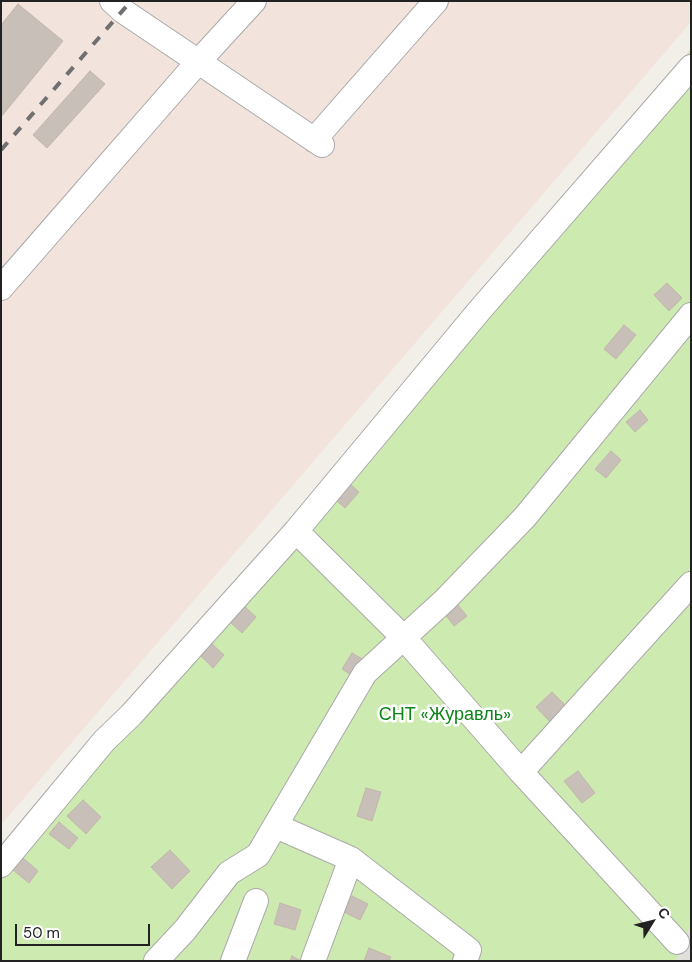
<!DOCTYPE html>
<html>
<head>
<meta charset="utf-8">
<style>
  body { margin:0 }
  #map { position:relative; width:692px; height:962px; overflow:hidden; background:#f2efe9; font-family:"DM Sans",sans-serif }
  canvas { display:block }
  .frame { position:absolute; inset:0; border:2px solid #222; pointer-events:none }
  .north { position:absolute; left:627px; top:897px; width:50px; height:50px; -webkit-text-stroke:4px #fff; paint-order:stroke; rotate:54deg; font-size:14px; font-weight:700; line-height:20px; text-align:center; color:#222 }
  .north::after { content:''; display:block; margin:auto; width:18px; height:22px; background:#222; clip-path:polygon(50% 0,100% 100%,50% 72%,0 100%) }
  .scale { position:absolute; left:15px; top:924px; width:135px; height:22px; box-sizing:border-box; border:2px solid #222; border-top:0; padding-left:6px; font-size:15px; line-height:18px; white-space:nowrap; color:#222; -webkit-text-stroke:4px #fff; paint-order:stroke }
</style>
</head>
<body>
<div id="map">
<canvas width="692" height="962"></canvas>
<div class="frame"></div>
<div class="north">С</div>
<div class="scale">50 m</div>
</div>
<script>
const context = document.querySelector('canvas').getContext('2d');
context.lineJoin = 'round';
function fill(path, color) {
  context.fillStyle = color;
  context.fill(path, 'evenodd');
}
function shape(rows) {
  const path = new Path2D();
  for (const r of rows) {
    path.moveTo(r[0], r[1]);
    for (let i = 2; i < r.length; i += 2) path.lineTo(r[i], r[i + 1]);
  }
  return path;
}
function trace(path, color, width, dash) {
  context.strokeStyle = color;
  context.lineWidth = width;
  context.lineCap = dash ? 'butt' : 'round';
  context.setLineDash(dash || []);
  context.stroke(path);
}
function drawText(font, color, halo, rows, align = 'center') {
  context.font = font + ' "DM Sans",sans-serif';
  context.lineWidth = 5;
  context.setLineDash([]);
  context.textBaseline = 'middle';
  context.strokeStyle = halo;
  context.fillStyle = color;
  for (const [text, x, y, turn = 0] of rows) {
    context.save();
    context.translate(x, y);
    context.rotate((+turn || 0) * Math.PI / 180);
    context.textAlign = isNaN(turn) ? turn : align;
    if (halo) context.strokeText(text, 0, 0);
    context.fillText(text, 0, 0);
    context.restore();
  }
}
fill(shape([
  [1,1,691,1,691,22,1,825]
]), '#f3e3dd');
fill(shape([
  [691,924,691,961,676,961]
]), '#e1dfda');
fill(shape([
  [691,49,691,924,676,961,1,961,1,856]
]), '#cdebb0');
const building = shape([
  [18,4,63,41,1,117,1,25,18,4],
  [90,71,105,84,47,148,33,135,90,71],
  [667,283,682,298,669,311,654,295,667,283],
  [624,325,636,335,616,359,604,349,624,325],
  [640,410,648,420,635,432,626,422,640,410],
  [611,451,621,460,606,478,595,469,611,451],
  [350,484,359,492,345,508,336,500,350,484],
  [457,604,467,616,454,626,445,614,457,604],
  [244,606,256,617,242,633,230,622,244,606],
  [211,643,224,655,213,668,200,655,211,643],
  [352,653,366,661,356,678,342,669,352,653],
  [552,692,569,709,553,725,536,707,552,692],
  [578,771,595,793,582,803,564,781,578,771],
  [366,788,381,792,372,821,357,816,366,788],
  [83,800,101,817,86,834,67,816,83,800],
  [59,822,78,838,69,849,49,834,59,822],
  [170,850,190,871,172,889,151,867,170,850],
  [23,858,38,871,29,883,13,870,23,858],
  [352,896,368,904,360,920,344,912,352,896],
  [280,903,301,910,295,930,274,924,280,903],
  [369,948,391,957,389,961,364,961,369,948],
  [292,956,301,961,290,961,292,956]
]);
fill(building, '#c7bfb8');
trace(building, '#c4b6ab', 1);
const minor = shape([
  [112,1,123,11,322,145],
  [314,140,436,1],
  [1,288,198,62,254,1],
  [296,531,404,638,521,772,677,942],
  [521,772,691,584],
  [276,826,351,859,469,950,465,961],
  [1,865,104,741,131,715,296,531,479,311,691,67],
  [156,961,185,930,229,873,258,855,365,673,445,600,525,517,691,315],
  [233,961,256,901],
  [313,961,351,859]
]);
trace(minor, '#a9a9a9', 26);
trace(minor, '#fff', 24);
trace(shape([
  [1,150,131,1]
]), '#707070', 4, [10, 10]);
drawText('18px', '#0c8416', '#fff', [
  ["СНТ «Журавль»",445,715]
]);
</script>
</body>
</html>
